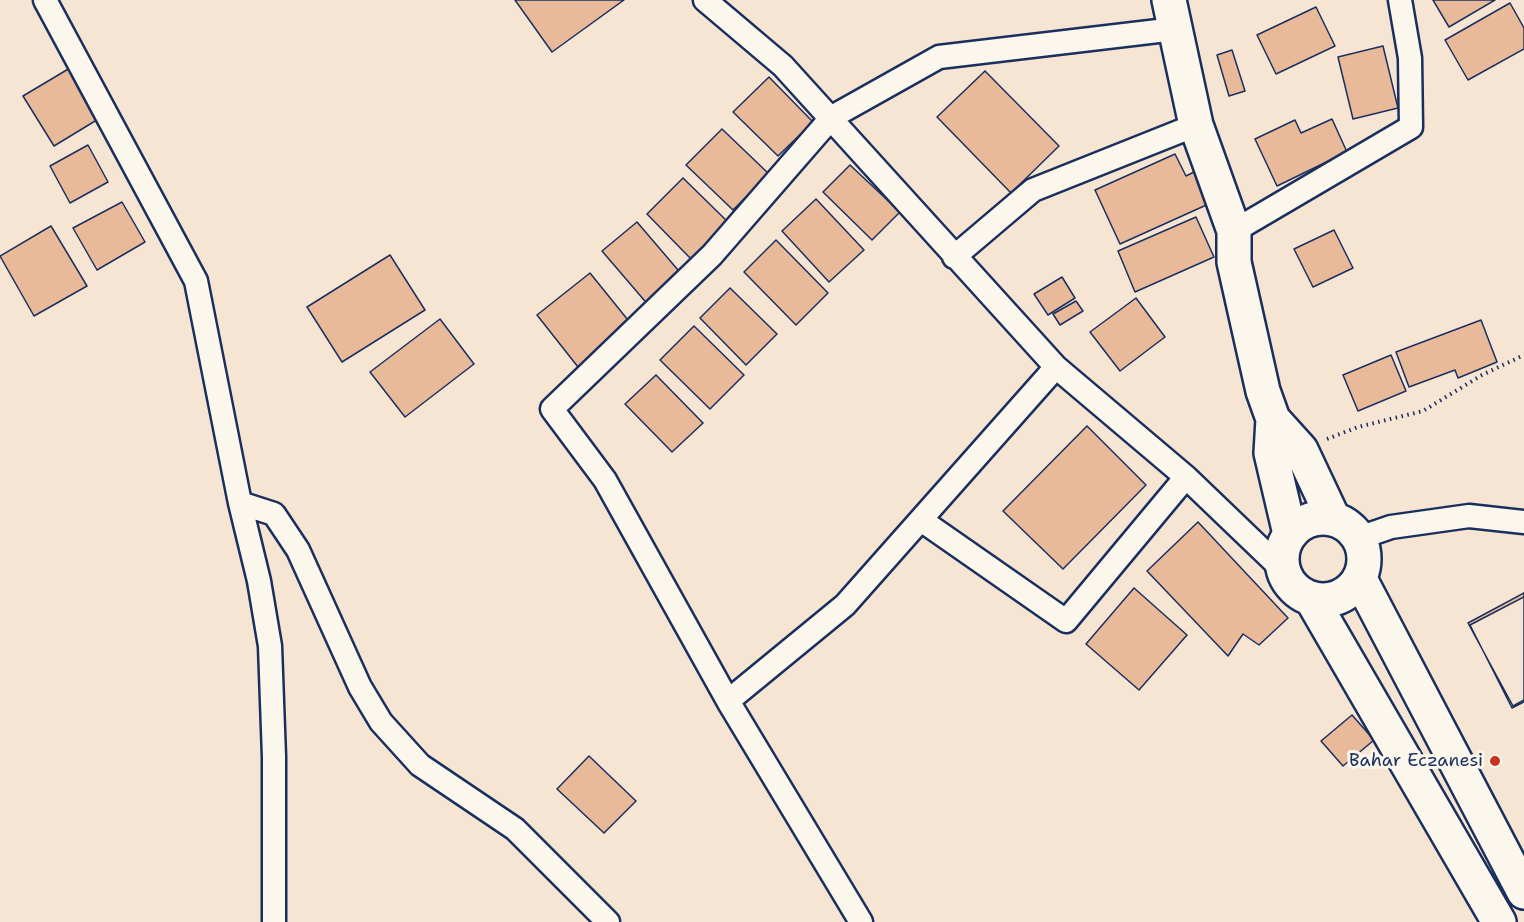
<!DOCTYPE html>
<html>
<head>
<meta charset="utf-8">
<style>
  body { margin:0 }
  canvas { display:block; background:#f6e5d3 }
</style>
</head>
<body>
<canvas width="1524" height="922"></canvas>
<script>
const context = document.querySelector('canvas').getContext('2d');
context.lineJoin = 'round';
function fill(path, color) {
  context.fillStyle = color;
  context.fill(path, 'evenodd');
}
function shape(rows) {
  const path = new Path2D();
  for (const r of rows) {
    if (r.length === 3) {
      path.moveTo(r[0] + r[2], r[1]);
      path.arc(r[0], r[1], r[2], 0, 2 * Math.PI);
      continue;
    }
    path.moveTo(r[0], r[1]);
    for (let i = 2; i < r.length; i += 2) path.lineTo(r[i], r[i + 1]);
  }
  return path;
}
function trace(path, color, width, dash) {
  context.strokeStyle = color;
  context.lineWidth = width;
  context.lineCap = dash ? 'butt' : 'round';
  context.setLineDash(dash || []);
  context.stroke(path);
}
function drawText(font, color, halo, rows, align = 'center') {
  context.font = font + ' "Shantell Sans",sans-serif';
  context.lineWidth = 6;
  context.setLineDash([]);
  context.textBaseline = 'middle';
  context.strokeStyle = halo;
  context.fillStyle = color;
  for (const [text, x, y, turn = 0] of rows) {
    context.save();
    context.translate(x, y);
    context.rotate((+turn || 0) * Math.PI / 180);
    context.textAlign = isNaN(turn) ? turn : align;
    if (halo) context.strokeText(text, 0, 0);
    context.fillText(text, 0, 0);
    context.restore();
  }
}
const building = shape([
  [515,0,624,0,552,52,515,0],
  [1433,0,1495,0,1449,27,1433,0],
  [1510,3,1524,28,1524,49,1468,80,1445,40,1510,3],
  [1316,7,1335,46,1276,74,1257,35,1316,7],
  [1383,46,1398,108,1353,119,1338,57,1383,46],
  [1232,50,1245,91,1229,96,1217,55,1232,50],
  [70,68,100,118,54,146,23,96,70,68],
  [985,71,1059,146,1011,193,937,117,985,71],
  [769,77,813,122,778,156,733,112,769,77],
  [1332,119,1347,152,1277,186,1255,139,1295,120,1301,133,1332,119],
  [722,129,769,174,733,210,686,165,722,129],
  [88,145,108,182,70,203,50,166,88,145],
  [1175,154,1186,176,1198,170,1213,202,1120,244,1095,190,1175,154],
  [850,165,900,212,872,240,823,192,850,165],
  [683,178,729,223,692,260,647,214,683,178],
  [816,199,864,250,829,282,782,231,816,199],
  [122,202,145,242,97,270,73,228,122,202],
  [1196,217,1214,257,1135,292,1118,251,1196,217],
  [637,222,684,277,650,307,602,251,637,222],
  [51,226,87,286,34,316,0,256,51,226],
  [1334,230,1353,268,1313,287,1294,249,1334,230],
  [776,240,828,293,796,325,744,272,776,240],
  [390,255,425,310,342,362,307,307,390,255],
  [590,273,632,325,578,367,537,315,590,273],
  [1062,277,1075,298,1048,315,1034,294,1062,277],
  [730,288,777,334,746,365,700,318,730,288],
  [1136,298,1165,337,1120,371,1090,332,1136,298],
  [1076,301,1083,311,1060,325,1053,314,1076,301],
  [440,319,474,364,405,417,370,372,440,319],
  [1481,320,1497,362,1458,378,1455,370,1409,387,1396,352,1481,320],
  [694,326,744,375,710,409,660,360,694,326],
  [1391,355,1406,391,1358,411,1343,375,1391,355],
  [656,375,703,423,672,452,625,404,656,375],
  [1087,426,1146,485,1063,569,1003,511,1087,426],
  [1198,522,1288,618,1259,645,1243,634,1228,656,1147,571,1198,522],
  [1134,588,1187,635,1139,690,1086,644,1134,588],
  [1524,593,1524,700,1513,706,1468,623,1524,593],
  [1524,597,1524,702,1512,708,1470,625,1524,597],
  [1352,715,1374,740,1343,766,1321,741,1352,715],
  [589,756,636,801,604,833,557,789,589,756]
]);
fill(building, '#e9ba99');
trace(building, '#1b2f5e', 1.5);
const street = shape([
  [45,0,196,281,240,503,259,581,270,646,274,757,274,922],
  [705,0,783,66,1056,367,1186,477,1284,571],
  [1234,231,1411,127,1410,58,1400,0],
  [954,257,1033,190,1196,125],
  [240,503,274,514,298,550,360,687,381,722,420,765,515,829,608,922],
  [921,520,1066,621,1186,477],
  [1359,538,1391,527,1469,516,1524,522],
  [728,701,845,605,1056,367],
  [861,922,728,701,605,480,552,409,712,255,832,117,939,57,1175,29]
]);
const secondary = shape([
  [1169,0,1196,125,1234,231,1234,262,1263,391,1273,419,1271,453,1290,534],
  [1273,419,1301,450,1333,518],
  [1323,559,41],
  [1360,579,1524,892],
  [1311,598,1499,922]
]);
trace(street, '#1b2f5e', 27);
trace(secondary, '#1b2f5e', 38);
trace(shape([
  [1327,439,1358,427,1423,411,1482,375,1524,355]
]), '#1b2f5e', 4, [1.5, 4.5]);
trace(street, '#fbf7ec', 22);
trace(secondary, '#fbf7ec', 33);
for (const [x, y, r, color] of [
  [1495,761,6,"#c8321e"]
]) {
  const dot = new Path2D();
  dot.arc(x, y, r, 0, 2 * Math.PI);
  context.fillStyle = color;
  context.fill(dot);
  trace(dot, '#fbf7ec', 2);
}
drawText('18px', '#1b2f5e', '#fbf7ec', [
  ["Bahar Eczanesi",1483,761]
], 'right');
</script>
</body>
</html>
